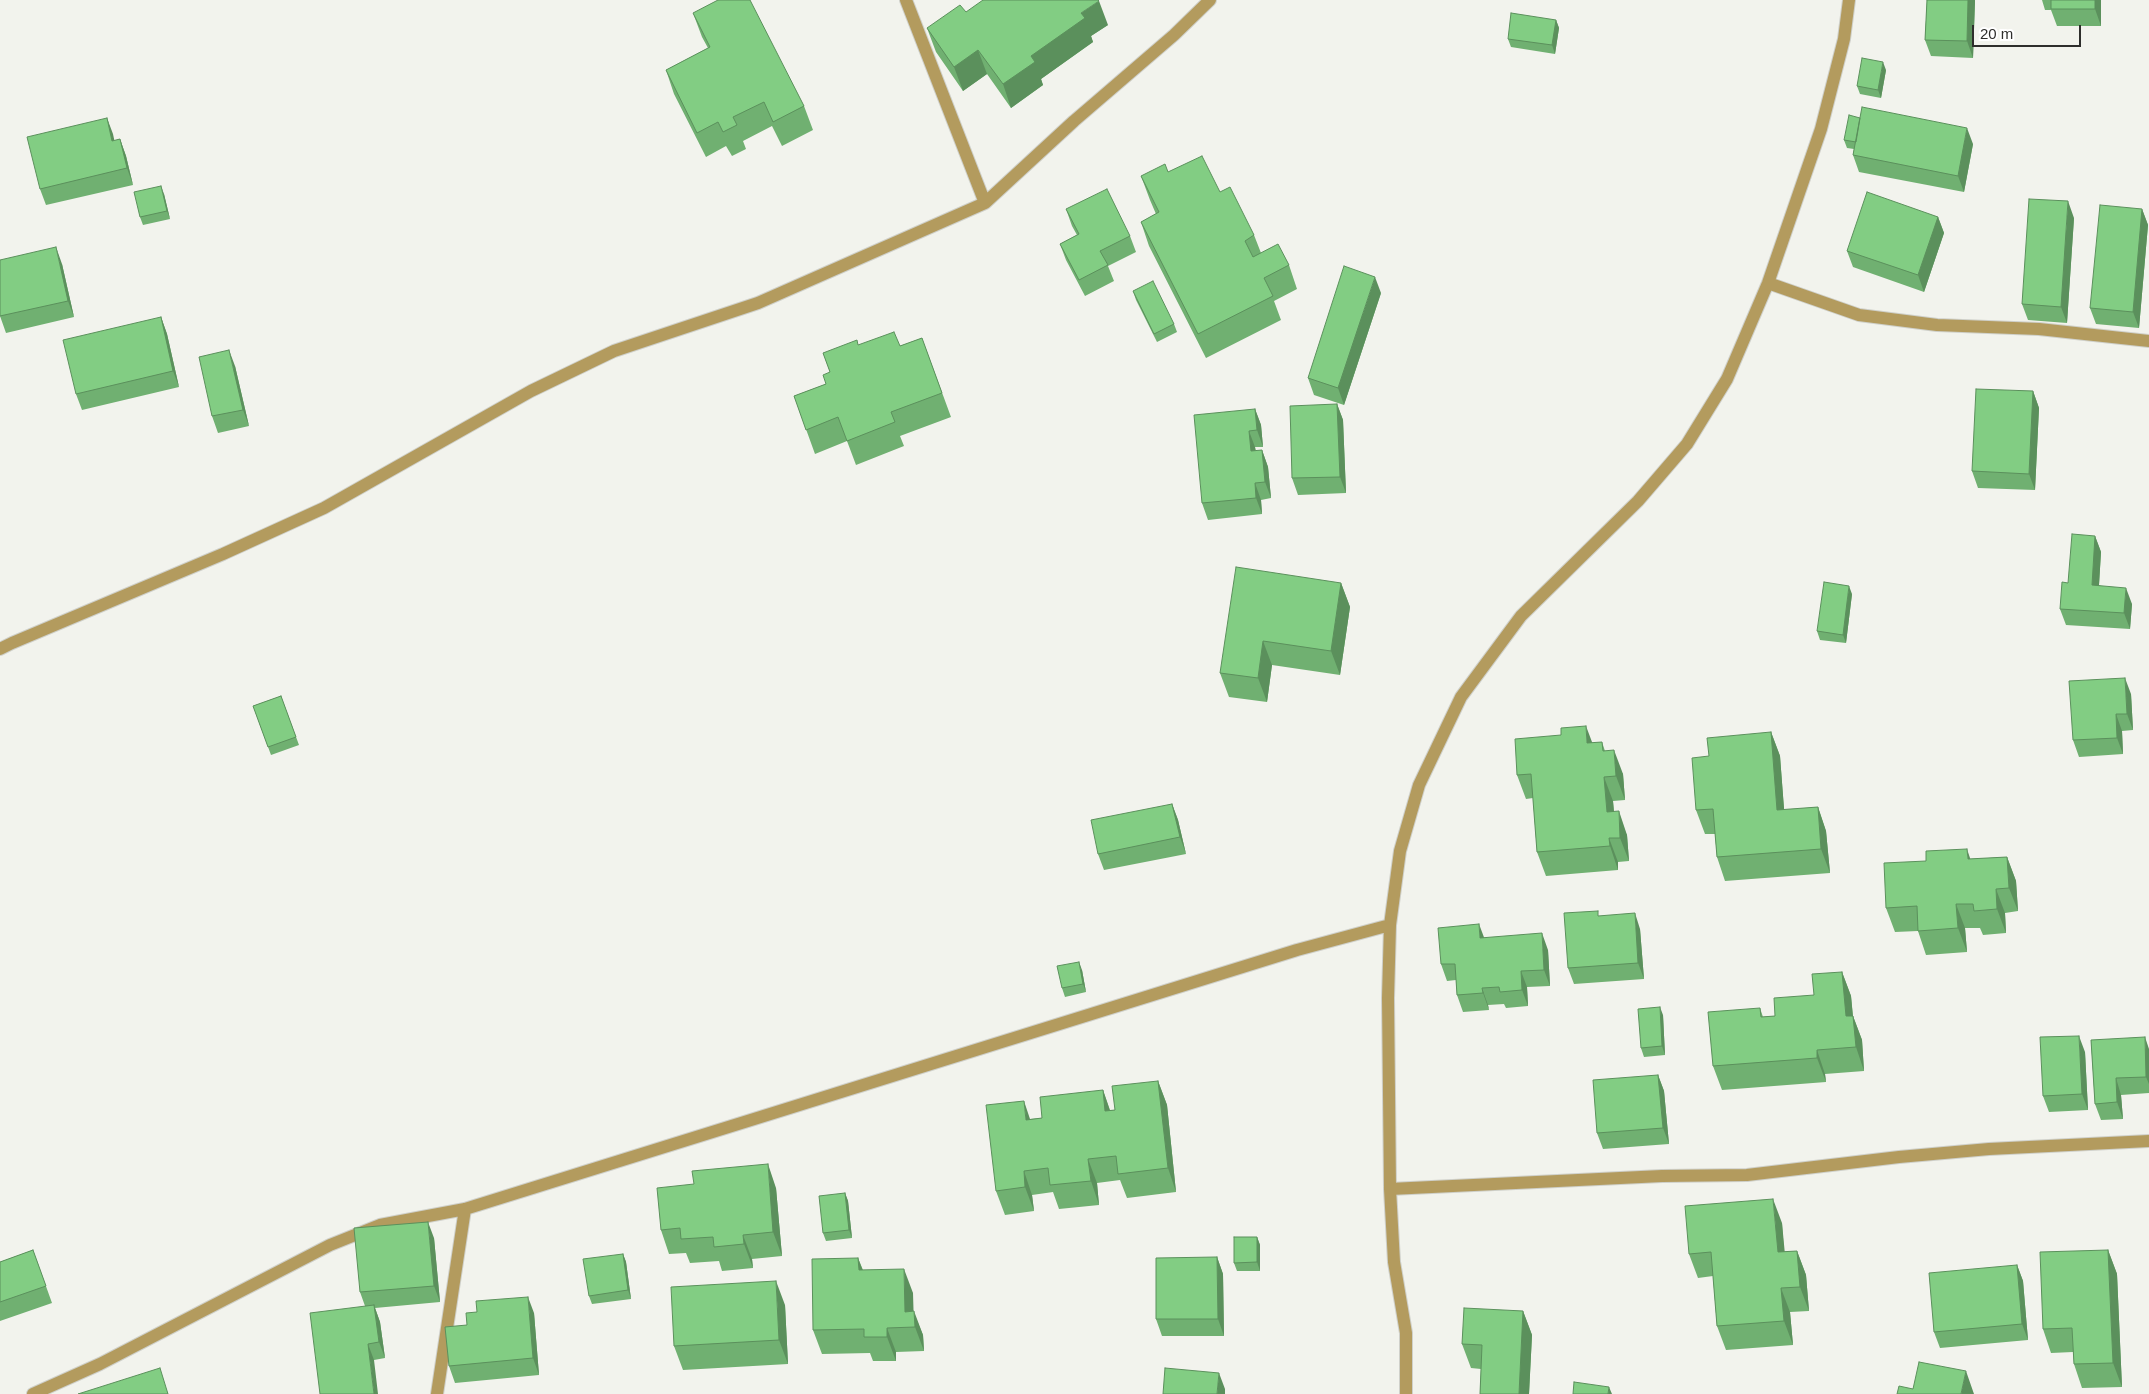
<!DOCTYPE html>
<html>
<head>
<meta charset="utf-8">
<style>
  body { margin:0 }
  #map { position:relative; width:2149px; height:1394px; overflow:hidden; background:#f2f3ed; font-family:Helvetica,sans-serif }
  canvas { display:block }
  .scale { position:absolute; left:1972px; top:25px; width:109px; height:22px; box-sizing:border-box; border:2px solid #2e2e2c; border-top:0; padding-left:6px; font-size:15px; line-height:18px; white-space:nowrap; color:#2e2e2c; -webkit-text-stroke:4px #fff; paint-order:stroke }
</style>
</head>
<body>
<div id="map">
<canvas width="2149" height="1394"></canvas>
<div class="scale">20 m</div>
</div>
<script>
const context = document.querySelector('canvas').getContext('2d');
context.lineJoin = 'round';
function shape(rows) {
  const path = new Path2D();
  for (const r of rows) {
    path.moveTo(r[0], r[1]);
    for (let i = 2; i < r.length; i += 2) path.lineTo(r[i], r[i + 1]);
  }
  return path;
}
function trace(path, color, width, dash) {
  context.strokeStyle = color;
  context.lineWidth = width;
  context.lineCap = dash ? 'butt' : 'round';
  context.setLineDash(dash || []);
  context.stroke(path);
}
function fill(path, color) {
  context.fillStyle = color;
  context.fill(path, 'evenodd');
}
const minor = shape([
  [906,0,985,203],
  [1768,283,1859,315,1937,325,2039,329,2149,341],
  [0,649,12,643,223,554,324,508,531,391,614,351,758,303,985,203,1074,121,1174,35,1210,0],
  [1390,1189,1662,1176,1747,1175,1899,1157,1989,1149,2149,1141],
  [33,1394,100,1364,330,1245,380,1225,465,1209,1297,950,1390,925],
  [437,1394,465,1209],
  [1406,1394,1406,1333,1394,1262,1390,1189,1388,998,1390,925,1400,851,1419,785,1461,697,1521,616,1638,501,1687,444,1727,379,1768,283,1821,129,1844,39,1849,0]
]);
trace(minor, '#cfd0ca', 14);
trace(minor, '#b39b5e', 12);
fill(shape([
  [1927,0,1975,0,1973,58,1931,56,1925,40],
  [2042,0,2101,0,2101,26,2057,26,2051,10,2045,10],
  [966,12,1108,25,1091,36,1093,42,1041,79,1043,85,1011,108,987,74,963,91,936,52,927,28],
  [693,13,804,106,813,130,782,146,772,126,743,141,746,149,732,156,726,146,706,157,674,94,666,70,708,48,702,37],
  [1556,20,1559,28,1555,54,1511,47,1508,39],
  [1886,70,1881,98,1860,94,1857,86],
  [107,118,114,141,120,139,126,156,133,185,46,205,40,189],
  [1860,118,1973,144,1964,192,1859,172,1853,155,1854,149,1847,148,1844,140],
  [1168,172,1220,192,1254,235,1261,253,1289,265,1297,289,1274,301,1281,320,1206,358,1149,246,1141,222,1156,214,1150,200,1141,176],
  [164,194,170,219,143,225,140,217],
  [1066,209,1130,236,1136,252,1108,266,1114,281,1085,296,1066,260,1060,244,1077,235,1072,226],
  [2142,209,2148,225,2139,328,2096,324,2090,308],
  [1938,217,1944,233,1924,292,1853,267,1847,251],
  [2074,218,2067,323,2028,320,2022,304],
  [62,264,74,317,6,333,0,316],
  [1133,291,1174,324,1177,332,1157,342,1136,300],
  [1381,293,1344,405,1314,395,1308,378],
  [161,317,167,334,179,387,82,410,76,394],
  [922,338,951,417,900,436,904,446,856,465,847,441,815,454,794,396,826,384,830,372,823,353,858,345,900,346],
  [235,366,249,426,218,433,212,416],
  [2033,391,2039,408,2035,490,1978,488,1972,471],
  [1337,404,1343,420,1346,493,1298,495,1292,478],
  [1255,409,1261,425,1263,447,1255,447,1256,451,1262,450,1268,467,1271,498,1261,500,1262,514,1208,520,1202,503],
  [2095,536,2101,552,2099,585,2132,604,2130,629,2066,625,2060,609,2068,583],
  [1341,583,1350,607,1340,675,1272,665,1267,702,1229,697,1220,673],
  [1852,594,1846,643,1820,640,1817,631],
  [2131,694,2133,730,2122,731,2123,754,2079,757,2073,740],
  [281,696,299,745,271,755,253,706],
  [1771,732,1780,756,1784,810,1818,807,1826,831,1830,873,1725,881,1717,857,1715,834,1705,834,1696,810,1709,756],
  [1602,742,1605,751,1623,774,1625,800,1613,801,1614,812,1627,835,1629,861,1618,862,1618,870,1546,876,1537,852,1533,798,1526,799,1517,775,1592,743],
  [1172,804,1178,820,1186,854,1104,870,1098,854],
  [2007,857,2016,881,2018,911,2005,913,2006,933,1983,935,1980,928,1965,928,1967,952,1926,955,1918,931,1895,932,1886,908,1970,859],
  [1600,916,1640,929,1644,979,1574,984,1568,968],
  [1484,938,1548,950,1550,986,1527,987,1528,1006,1506,1008,1504,1004,1488,1005,1489,1010,1463,1012,1457,995,1456,980,1447,981,1441,964],
  [1082,970,1086,992,1065,997,1062,988],
  [1842,972,1851,996,1853,1016,1862,1040,1864,1071,1825,1074,1826,1082,1722,1090,1713,1066,1760,1008,1763,1017,1775,1016,1814,995],
  [1663,1015,1665,1055,1644,1057,1641,1048],
  [2091,1040,2149,1049,2149,1093,2121,1095,2123,1119,2101,1120,2095,1104],
  [2085,1052,2088,1110,2049,1112,2043,1096],
  [1658,1075,1664,1091,1669,1144,1603,1149,1597,1133],
  [1158,1081,1167,1105,1176,1192,1127,1198,1120,1180,1097,1183,1099,1205,1059,1209,1053,1192,1032,1195,1034,1211,1005,1215,996,1191,1030,1119,1042,1118,1103,1090,1110,1110,1115,1110],
  [776,1188,782,1256,752,1259,753,1268,722,1271,719,1261,690,1263,686,1253,669,1254,661,1230],
  [845,1193,848,1201,852,1238,826,1241,823,1233],
  [1782,1223,1784,1252,1797,1251,1806,1275,1809,1311,1790,1312,1793,1345,1726,1350,1717,1326,1713,1276,1698,1278,1689,1254],
  [1257,1237,1260,1245,1260,1271,1237,1271,1234,1263],
  [434,1238,440,1302,375,1308,380,1322,385,1358,374,1360,320,1394,365,1306,360,1292],
  [33,1250,52,1303,0,1321,0,1262],
  [2108,1250,2117,1274,2122,1387,2082,1388,2074,1364,2073,1352,2051,1353,2043,1329],
  [623,1254,626,1262,631,1299,592,1304,589,1296],
  [1217,1257,1223,1274,1224,1336,1162,1336,1156,1319],
  [858,1258,863,1270,913,1293,913,1311,923,1335,924,1351,896,1352,896,1361,873,1361,870,1353,822,1354,813,1330],
  [2017,1265,2023,1281,2028,1340,1940,1348,1934,1332],
  [785,1305,788,1364,683,1370,674,1346],
  [1523,1311,1532,1335,1529,1394,1480,1394,1481,1369,1471,1368,1462,1344],
  [534,1313,539,1375,455,1383,449,1366,467,1325]
]), '#70b071');
fill(shape([
  [1968,0,1975,0,1975,1,1973,58,1967,41],
  [2095,0,2101,0,2101,26,2095,9],
  [1099,1,1108,25,1091,36,1093,42,1041,79,1043,85,1011,108,1003,84,1031,56,1081,13],
  [1556,20,1559,28,1555,54,1552,45],
  [978,50,987,74,963,91,954,67],
  [1883,62,1886,70,1881,98,1878,90],
  [107,118,113,134,118,158,112,141],
  [1967,128,1973,144,1964,192,1958,176],
  [120,139,126,156,133,185,127,168],
  [161,186,164,194,170,219,167,211],
  [2068,201,2074,218,2067,323,2061,307],
  [2142,209,2148,225,2139,328,2133,312],
  [1938,217,1944,233,1924,292,1918,275],
  [56,247,62,264,74,317,68,301],
  [1375,277,1381,293,1344,405,1338,388],
  [161,317,167,334,179,387,173,371],
  [229,350,235,366,249,426,243,410],
  [2033,391,2039,408,2035,490,2029,474],
  [1337,404,1343,420,1346,493,1340,477],
  [1255,409,1261,425,1263,447,1257,430],
  [1249,431,1255,447,1257,468,1251,451],
  [1262,450,1268,467,1271,498,1265,482],
  [1255,483,1261,500,1262,514,1256,498],
  [2095,536,2101,552,2098,601,2092,585],
  [1341,583,1350,607,1340,675,1331,651],
  [1849,586,1852,594,1846,643,1843,635],
  [2126,588,2132,604,2130,629,2124,613],
  [1263,641,1272,665,1267,702,1258,678],
  [2125,678,2131,694,2133,730,2127,714],
  [2116,714,2122,731,2123,754,2117,738],
  [1586,726,1595,750,1587,743],
  [1771,732,1780,756,1786,834,1777,810],
  [1614,750,1623,774,1625,800,1616,776],
  [1604,777,1613,801,1616,836,1607,812],
  [1172,804,1178,820,1186,854,1180,837],
  [1818,807,1826,831,1830,873,1821,849],
  [1619,811,1627,835,1629,861,1620,838],
  [1609,838,1618,862,1618,870,1610,846],
  [1967,849,1975,873,1968,859],
  [2007,857,2016,881,2018,911,2009,888],
  [1996,889,2005,913,2006,933,1997,909],
  [1956,904,1965,928,1967,952,1958,928],
  [1635,913,1640,929,1644,979,1638,963],
  [1479,924,1485,940,1480,938],
  [1542,933,1548,950,1550,986,1544,970],
  [1079,962,1082,970,1086,992,1083,984],
  [1521,971,1527,987,1528,1006,1522,990],
  [1842,972,1851,996,1855,1040,1846,1016],
  [1482,988,1488,1005,1489,1010,1483,993],
  [1660,1007,1663,1015,1665,1055,1662,1046],
  [1853,1016,1862,1040,1864,1071,1856,1047],
  [2079,1036,2085,1052,2088,1110,2082,1094],
  [2145,1037,2149,1049,2149,1084,2146,1077],
  [1817,1050,1825,1074,1826,1082,1817,1058],
  [1658,1075,1664,1091,1669,1144,1663,1128],
  [2116,1078,2121,1095,2123,1119,2117,1102],
  [1158,1081,1167,1105,1176,1192,1168,1168],
  [1103,1090,1111,1114,1105,1111],
  [1024,1101,1032,1125,1026,1120],
  [1088,1159,1097,1183,1099,1205,1091,1181],
  [768,1164,776,1188,782,1256,773,1232],
  [1024,1171,1032,1195,1034,1211,1025,1187],
  [845,1193,848,1201,852,1238,849,1230],
  [1773,1199,1782,1223,1787,1276,1778,1252],
  [428,1222,434,1238,440,1302,434,1286],
  [743,1235,752,1259,753,1268,744,1244],
  [1257,1237,1260,1245,1260,1271,1257,1262],
  [2108,1250,2117,1274,2122,1387,2113,1363],
  [1797,1251,1806,1275,1809,1311,1800,1287],
  [623,1254,626,1262,631,1299,628,1290],
  [1217,1257,1223,1274,1224,1336,1218,1319],
  [858,1258,867,1282,859,1270],
  [2017,1265,2023,1281,2028,1340,2022,1324],
  [904,1269,913,1293,914,1327,905,1312],
  [776,1281,785,1305,788,1364,779,1340],
  [1781,1288,1790,1312,1793,1345,1784,1321],
  [528,1297,534,1313,539,1375,533,1358],
  [374,1305,380,1322,385,1358,379,1342],
  [914,1311,923,1335,924,1351,915,1327],
  [1523,1311,1532,1335,1529,1394,1519,1394],
  [887,1328,896,1352,896,1361,887,1337],
  [368,1344,374,1360,378,1394,374,1394],
  [1966,1371,1974,1394,1961,1394],
  [1219,1373,1225,1389,1225,1394,1217,1394],
  [1609,1387,1612,1394,1608,1394]
]), '#5b905c');
const building = shape([
  [718,0,750,0,804,106,773,122,764,102,733,117,737,125,723,132,718,122,697,133,666,70,710,47,693,13,718,0],
  [983,0,1098,0,1099,1,1081,13,1085,18,1031,56,1035,62,1003,84,978,50,954,67,927,28,960,5,966,12,983,0],
  [1927,0,1968,0,1967,41,1925,40,1927,0],
  [2051,0,2095,0,2095,9,2051,9,2051,0],
  [1511,13,1556,20,1552,45,1508,39,1511,13],
  [1862,58,1883,62,1878,90,1857,86,1862,58],
  [1862,107,1967,128,1958,176,1853,155,1862,107],
  [1849,115,1860,118,1856,142,1844,140,1849,115],
  [107,118,112,141,120,139,127,168,40,189,27,137,107,118],
  [1202,156,1220,192,1230,187,1254,235,1245,241,1253,257,1278,244,1289,265,1264,278,1273,296,1198,334,1141,222,1159,212,1141,176,1165,164,1168,172,1202,156],
  [161,186,167,211,140,217,134,192,161,186],
  [1107,189,1130,236,1100,251,1108,265,1079,280,1060,244,1079,234,1066,209,1107,189],
  [1867,192,1938,217,1918,275,1847,251,1867,192],
  [2029,199,2068,201,2061,307,2022,304,2029,199],
  [2100,205,2142,209,2133,312,2090,308,2100,205],
  [56,247,68,301,0,316,0,260,56,247],
  [1344,266,1375,277,1338,388,1308,378,1344,266],
  [1153,281,1174,324,1154,334,1133,291,1153,281],
  [161,317,173,371,76,394,63,340,161,317],
  [894,332,900,346,922,338,942,393,891,412,895,422,847,441,838,417,806,430,794,396,826,384,823,375,830,372,823,353,857,340,858,345,894,332],
  [229,350,243,410,212,416,199,357,229,350],
  [1976,389,2033,391,2029,474,1972,471,1976,389],
  [1337,404,1340,477,1292,478,1290,406,1337,404],
  [1255,409,1257,430,1249,431,1251,451,1262,450,1265,482,1255,483,1256,498,1202,503,1194,415,1255,409],
  [2072,534,2095,536,2092,585,2126,588,2124,613,2060,609,2062,582,2068,583,2072,534],
  [1236,567,1341,583,1331,651,1263,641,1258,678,1220,673,1236,567],
  [1824,582,1849,586,1843,635,1817,631,1824,582],
  [2125,678,2127,714,2116,714,2117,738,2073,740,2069,681,2125,678],
  [281,696,296,737,268,747,253,706,281,696],
  [1586,726,1587,743,1602,742,1603,751,1614,750,1616,776,1604,777,1607,812,1619,811,1620,838,1609,838,1610,846,1537,852,1531,774,1517,775,1515,739,1561,735,1561,728,1586,726],
  [1771,732,1777,810,1818,807,1821,849,1717,857,1713,809,1696,810,1692,758,1709,756,1707,738,1771,732],
  [1172,804,1180,837,1098,854,1091,820,1172,804],
  [1967,849,1968,859,2007,857,2009,888,1996,889,1997,909,1974,911,1973,904,1956,904,1958,928,1918,931,1917,906,1886,908,1884,863,1926,861,1926,851,1967,849],
  [1598,911,1598,916,1635,913,1638,963,1568,968,1564,913,1598,911],
  [1479,924,1480,938,1542,933,1544,970,1521,971,1522,990,1500,992,1499,987,1482,988,1483,993,1457,995,1455,964,1441,964,1438,928,1479,924],
  [1079,962,1083,984,1062,988,1057,966,1079,962],
  [1842,972,1846,1016,1853,1016,1856,1047,1817,1050,1817,1058,1713,1066,1708,1012,1760,1008,1761,1017,1775,1016,1774,998,1814,995,1812,974,1842,972],
  [1660,1007,1662,1046,1641,1048,1638,1009,1660,1007],
  [2079,1036,2082,1094,2043,1096,2040,1037,2079,1036],
  [2145,1037,2146,1077,2116,1078,2117,1102,2095,1104,2091,1040,2145,1037],
  [1658,1075,1663,1128,1597,1133,1593,1080,1658,1075],
  [1158,1081,1168,1168,1118,1174,1116,1156,1088,1159,1091,1181,1050,1185,1048,1168,1024,1171,1025,1187,996,1191,986,1105,1024,1101,1026,1120,1042,1118,1040,1097,1103,1090,1105,1111,1115,1110,1112,1086,1158,1081],
  [768,1164,773,1232,743,1235,744,1244,714,1247,713,1237,681,1239,680,1228,661,1230,657,1188,694,1184,692,1171,768,1164],
  [845,1193,849,1230,823,1233,819,1196,845,1193],
  [1773,1199,1778,1252,1797,1251,1800,1287,1781,1288,1784,1321,1717,1326,1711,1252,1689,1254,1685,1206,1773,1199],
  [428,1222,434,1286,360,1292,354,1228,428,1222],
  [1234,1237,1257,1237,1257,1262,1234,1263,1234,1237],
  [33,1250,46,1286,0,1302,0,1262,33,1250],
  [2108,1250,2113,1363,2074,1364,2072,1328,2043,1329,2040,1252,2108,1250],
  [623,1254,628,1290,589,1296,583,1259,623,1254],
  [1217,1257,1218,1319,1156,1319,1156,1258,1217,1257],
  [858,1258,859,1270,904,1269,905,1312,914,1311,915,1327,887,1328,887,1337,864,1337,864,1329,813,1330,812,1259,858,1258],
  [2017,1265,2022,1324,1934,1332,1929,1273,2017,1265],
  [776,1281,779,1340,674,1346,671,1287,776,1281],
  [528,1297,533,1358,449,1366,445,1327,467,1325,466,1313,477,1312,476,1301,528,1297],
  [374,1305,379,1342,368,1344,374,1394,320,1394,310,1313,374,1305],
  [1464,1308,1523,1311,1519,1394,1480,1394,1482,1345,1462,1344,1464,1308],
  [1919,1362,1966,1371,1961,1394,1897,1394,1899,1386,1913,1389,1919,1362],
  [160,1368,168,1394,78,1394,160,1368],
  [1165,1368,1219,1373,1217,1394,1163,1394,1165,1368],
  [1574,1382,1609,1387,1608,1394,1573,1394,1574,1382]
]);
fill(building, '#82cd83');
trace(building, '#5b905c', 1);
</script>
</body>
</html>
